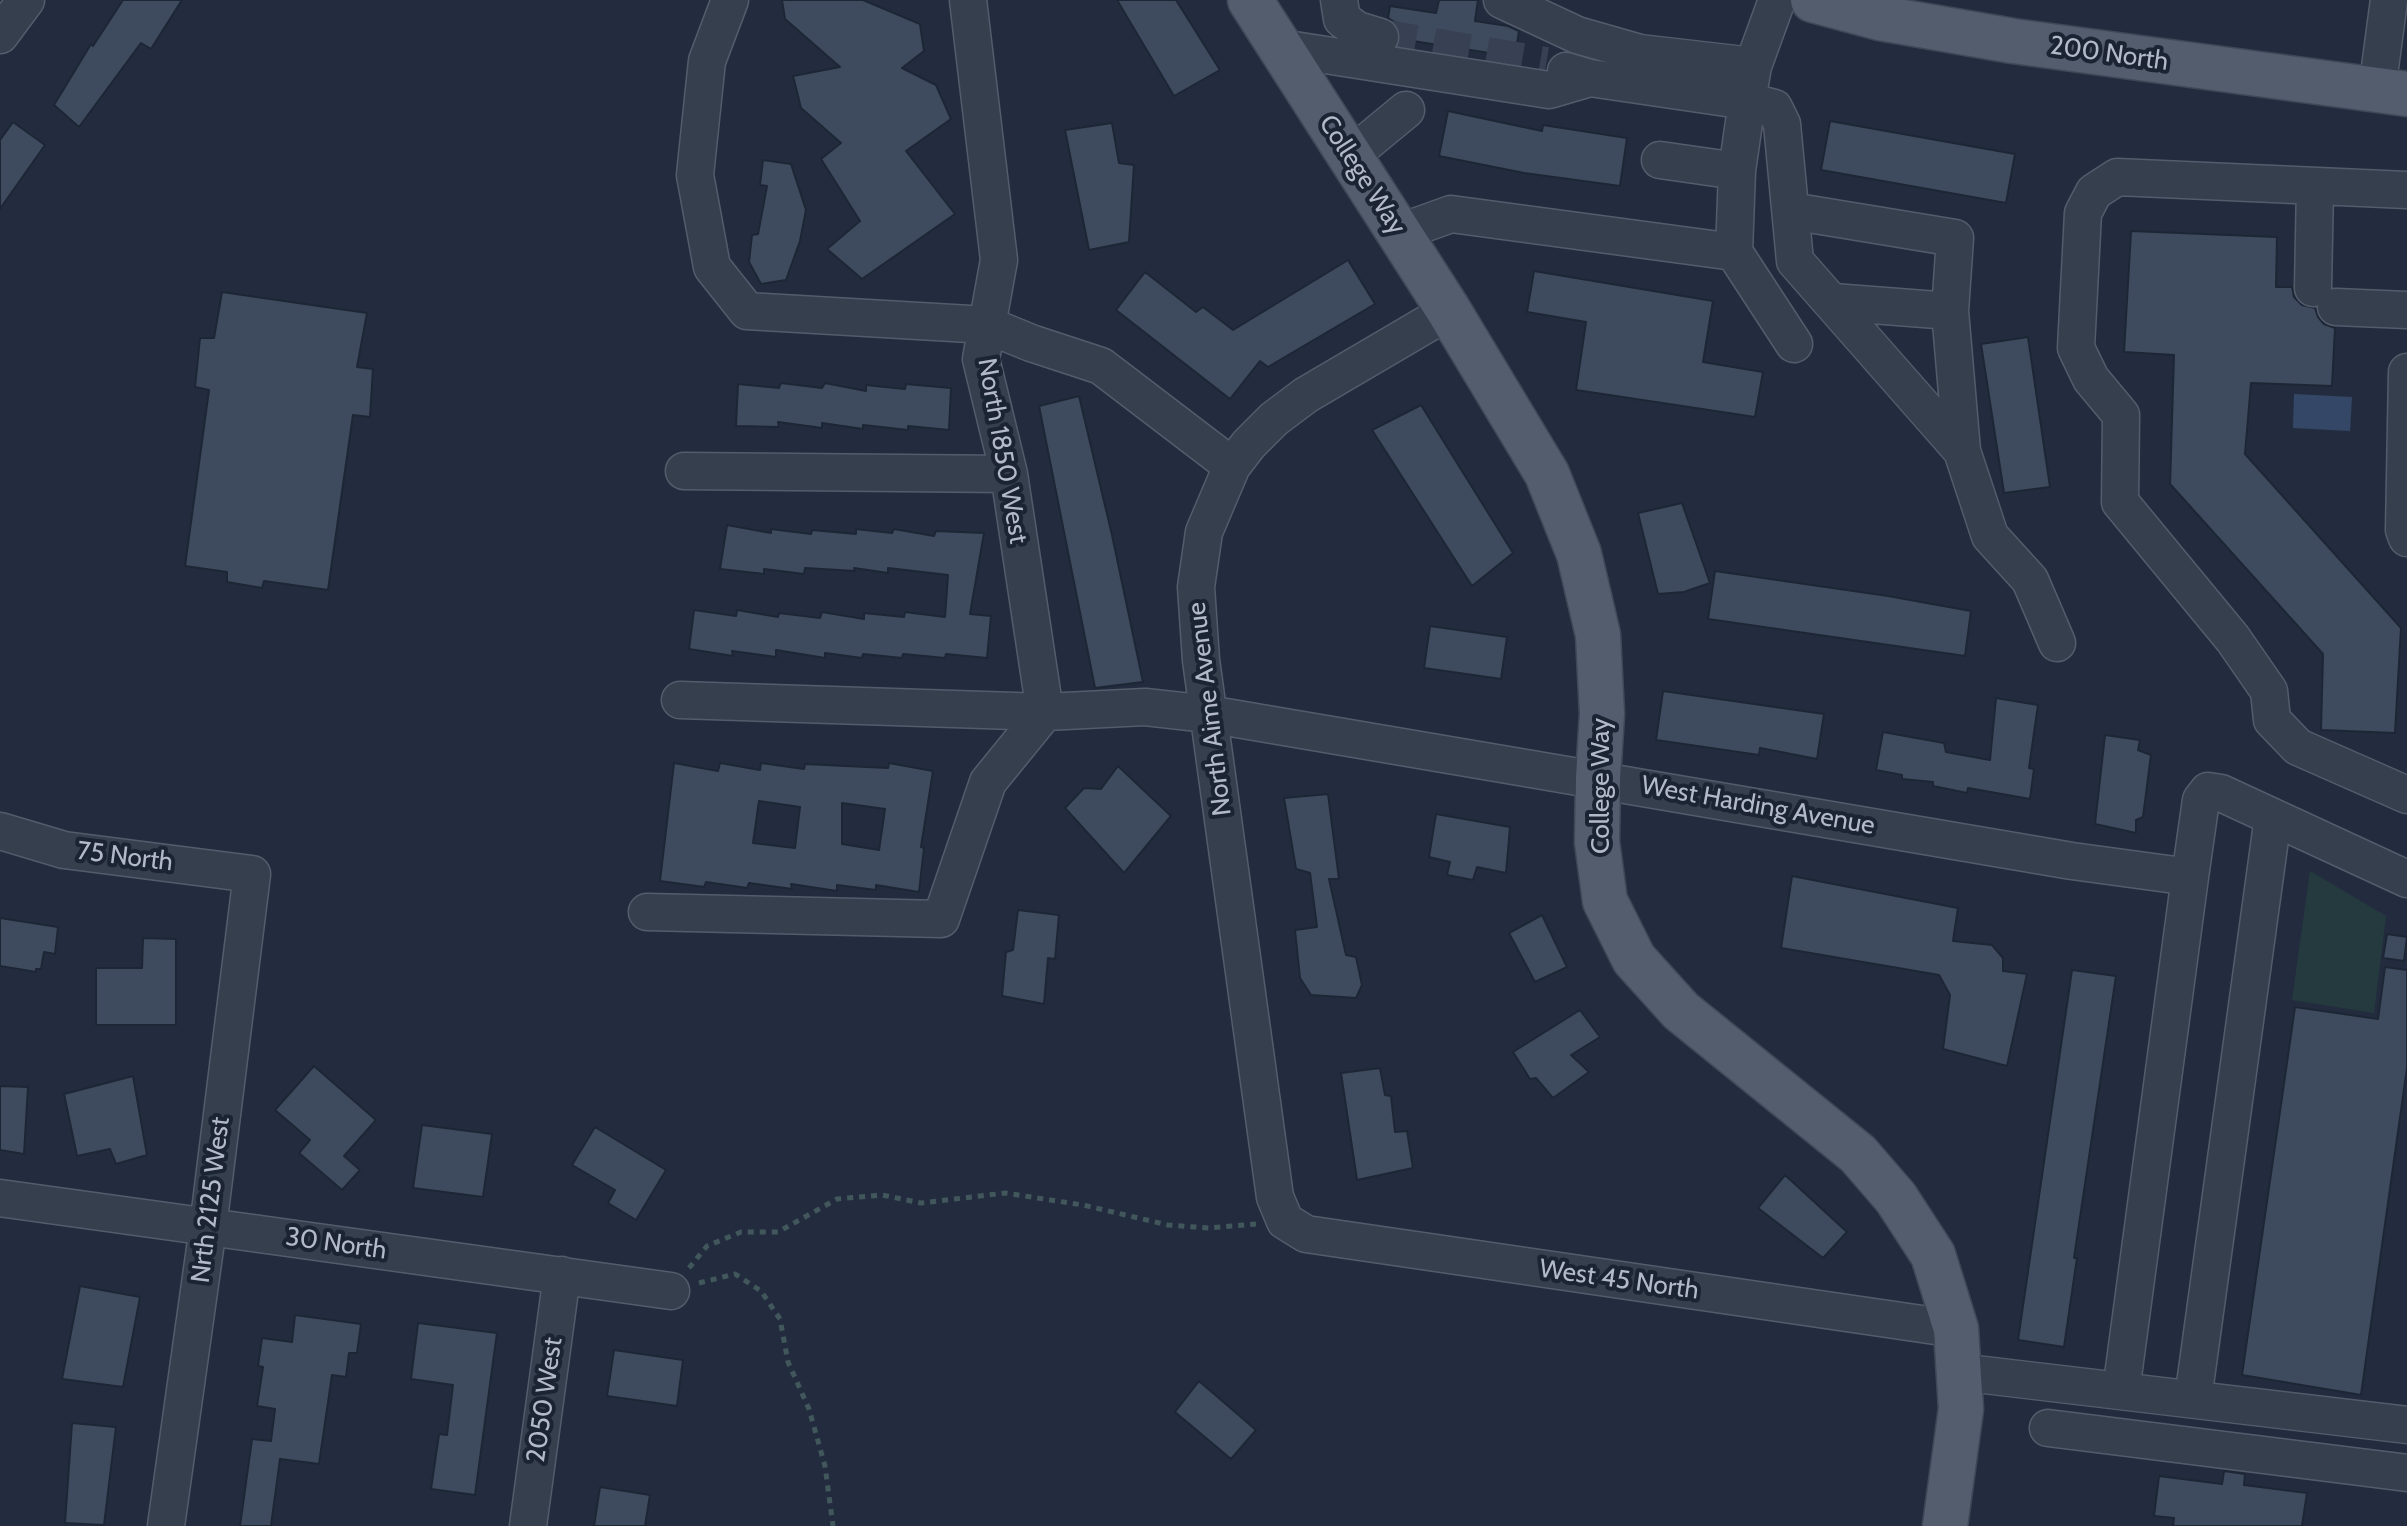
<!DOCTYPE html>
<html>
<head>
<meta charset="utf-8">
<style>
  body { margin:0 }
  canvas { display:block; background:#222c3e }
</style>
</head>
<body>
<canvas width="2407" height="1526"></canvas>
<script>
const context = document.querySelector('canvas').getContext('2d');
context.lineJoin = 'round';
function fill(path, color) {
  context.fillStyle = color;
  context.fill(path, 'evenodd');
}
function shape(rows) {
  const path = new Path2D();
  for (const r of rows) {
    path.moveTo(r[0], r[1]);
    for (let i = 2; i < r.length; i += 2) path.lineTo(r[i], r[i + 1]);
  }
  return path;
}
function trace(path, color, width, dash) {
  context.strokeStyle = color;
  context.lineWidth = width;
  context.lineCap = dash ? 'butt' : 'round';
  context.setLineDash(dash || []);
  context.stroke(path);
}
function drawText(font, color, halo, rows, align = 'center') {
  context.font = font + ' Cabin,sans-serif';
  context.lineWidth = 8;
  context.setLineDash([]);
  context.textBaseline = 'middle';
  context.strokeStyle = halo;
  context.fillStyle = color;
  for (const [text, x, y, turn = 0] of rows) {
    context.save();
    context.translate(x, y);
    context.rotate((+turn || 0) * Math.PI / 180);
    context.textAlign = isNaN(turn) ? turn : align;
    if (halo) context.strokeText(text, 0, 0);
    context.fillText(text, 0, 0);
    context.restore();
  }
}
fill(shape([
  [2310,871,2386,916,2374,1013,2292,1000]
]), '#243a3f');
fill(shape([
  [2294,394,2352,397,2350,431,2293,428]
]), '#354766');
const building = shape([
  [123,0,182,0,151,49,141,43,79,127,54,105,91,44,93,46,123,0],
  [782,0,863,0,920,24,924,51,902,68,936,85,951,119,906,151,955,214,862,279,827,249,860,221,821,159,841,143,801,108,793,76,840,67,785,19,782,0],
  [1117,0,1176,0,1220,70,1174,96,1117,0],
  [1439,0,1478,0,1475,21,1508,26,1519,31,1515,57,1400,39,1396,23,1388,18,1390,6,1436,13,1439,0],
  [1448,111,1542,131,1543,125,1627,138,1620,186,1524,173,1439,156,1448,111],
  [1830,121,2015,154,2006,203,1821,170,1830,121],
  [13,122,45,145,0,209,0,140,13,122],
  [1112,123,1119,163,1134,165,1129,242,1089,250,1065,130,1112,123],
  [763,160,791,164,806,210,800,241,786,280,761,284,749,262,752,235,758,234,767,186,760,185,763,160],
  [2131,231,2277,237,2276,287,2292,287,2294,297,2302,305,2315,308,2318,317,2324,324,2335,328,2332,386,2251,383,2245,454,2401,628,2395,733,2321,730,2323,654,2170,484,2174,355,2124,352,2131,231],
  [1348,260,1375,304,1268,367,1260,361,1230,399,1116,310,1145,272,1196,312,1203,307,1233,330,1348,260],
  [1534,271,1713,301,1703,362,1763,372,1755,417,1576,390,1586,322,1527,312,1534,271],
  [222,292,367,313,357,367,373,369,370,417,353,415,328,590,264,581,262,588,227,582,227,572,185,566,209,390,195,387,200,338,214,338,222,292],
  [2028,337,2050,487,2004,493,1981,344,2028,337],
  [781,383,822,388,825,383,866,391,866,385,905,389,906,384,951,388,949,430,908,426,908,430,863,425,863,429,822,423,822,428,778,422,779,427,736,426,738,384,779,388,781,383],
  [1079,396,1112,535,1143,682,1095,688,1039,406,1079,396],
  [1421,405,1513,553,1472,586,1372,430,1421,405],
  [1682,503,1710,583,1684,592,1658,594,1638,513,1682,503],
  [727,525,771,533,771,529,811,534,812,530,856,534,856,529,892,533,894,529,934,536,936,531,984,533,970,614,991,616,987,658,946,654,945,658,903,654,902,658,863,654,862,658,825,653,825,658,776,650,776,657,732,651,733,656,689,649,694,610,736,616,737,610,778,617,779,613,820,618,822,612,864,619,864,613,904,617,905,612,945,617,948,575,888,568,888,573,854,568,855,571,805,568,804,574,764,569,764,574,720,569,727,525],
  [1715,571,1888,596,1971,611,1965,656,1708,619,1715,571],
  [1430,626,1507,637,1501,679,1424,668,1430,626],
  [1663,691,1824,714,1817,759,1760,748,1759,755,1656,740,1663,691],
  [1996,698,2038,705,2029,768,2034,769,2030,799,1968,788,1967,793,1933,786,1933,782,1902,779,1902,775,1876,770,1883,732,1944,743,1946,752,1990,760,1996,698],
  [2105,735,2140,740,2138,750,2151,755,2143,817,2136,820,2136,833,2095,824,2105,735],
  [674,763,718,771,720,763,760,770,761,763,804,769,805,764,888,768,889,763,933,771,921,847,924,848,919,892,876,885,876,890,837,885,837,891,791,884,792,889,749,883,747,888,706,882,704,887,660,881,674,763],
  [759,801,800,807,795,848,753,843,759,801],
  [842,803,885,809,879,850,842,844,842,803],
  [1118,766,1171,816,1124,873,1065,808,1084,788,1101,789,1118,766],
  [1328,794,1339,879,1329,879,1346,955,1356,957,1362,985,1356,998,1311,995,1300,978,1295,930,1317,927,1310,873,1296,869,1284,798,1328,794],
  [1436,814,1510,827,1506,873,1477,867,1473,880,1447,875,1450,862,1429,857,1436,814],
  [1792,876,1958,908,1953,941,1992,945,2003,958,2003,971,2027,974,2007,1066,1943,1049,1950,995,1939,975,1781,948,1792,876],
  [1018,910,1059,915,1055,959,1048,958,1044,1004,1002,996,1006,952,1013,950,1018,910],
  [1542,915,1567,967,1535,982,1509,933,1542,915],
  [0,918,58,927,55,954,44,952,41,969,36,969,36,972,0,966,0,918],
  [2387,934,2407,937,2404,961,2383,958,2387,934],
  [143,938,176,939,176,1025,96,1025,96,968,142,968,143,938],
  [2385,967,2407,970,2407,1068,2361,1395,2242,1375,2295,1007,2378,1019,2385,967],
  [2072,970,2116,976,2074,1258,2077,1258,2064,1347,2018,1340,2072,970],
  [1580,1010,1600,1037,1571,1055,1589,1072,1553,1098,1536,1078,1530,1079,1513,1052,1580,1010],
  [314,1066,376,1120,344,1156,360,1170,342,1190,299,1153,310,1140,275,1110,314,1066],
  [1380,1068,1385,1095,1391,1096,1395,1132,1407,1131,1413,1168,1357,1180,1341,1073,1380,1068],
  [133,1076,147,1155,116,1164,110,1149,77,1156,64,1094,133,1076],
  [0,1086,28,1087,24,1154,0,1150,0,1086],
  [422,1125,492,1134,483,1197,413,1188,422,1125],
  [595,1127,666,1170,636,1220,608,1203,615,1190,572,1165,595,1127],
  [1785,1175,1847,1232,1823,1258,1758,1208,1785,1175],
  [80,1286,140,1297,123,1387,62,1379,80,1286],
  [295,1315,361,1324,357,1353,349,1353,346,1377,332,1375,319,1464,280,1459,271,1526,240,1526,252,1439,271,1441,275,1409,257,1406,263,1367,258,1366,262,1338,292,1342,295,1315],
  [418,1323,497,1333,475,1495,431,1489,439,1434,447,1435,453,1385,411,1379,418,1323],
  [614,1350,683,1360,677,1406,607,1396,614,1350],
  [1199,1381,1256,1430,1231,1459,1175,1412,1199,1381],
  [72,1423,116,1427,104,1525,65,1523,72,1423],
  [2224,1471,2245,1474,2244,1485,2307,1493,2302,1526,2173,1526,2174,1518,2154,1516,2159,1476,2222,1484,2224,1471],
  [600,1487,650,1495,645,1526,594,1526,600,1487]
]);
fill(building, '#3e4a5d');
trace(building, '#1d2635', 2);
trace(shape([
  [1380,37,1546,65]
]), '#384153', 36, [36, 18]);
const minor = shape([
  [730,0,707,61,695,175,712,267,747,311,987,325,1031,343,1101,366,1232,466],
  [1339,0,1342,19,1357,30,1380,37],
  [1502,0,1577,35,1640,53,1753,66],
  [1777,0,1753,66,1747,101,1774,108,1782,124,1795,261,1962,451,1990,536,2030,580,2057,643],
  [0,35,26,0],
  [1281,48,1549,90,1590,78],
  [1566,71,1590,78,1747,101,1737,171],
  [2377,90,2389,0],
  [1349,157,1406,110],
  [2407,190,2117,177,2094,192,2083,213,2076,348,2091,379,2121,415,2120,502,2233,639,2269,691,2272,720,2298,747,2407,795],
  [1791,211,1955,238,1950,311,1962,451],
  [1398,233,1451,214,1734,252,1737,171,1660,160],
  [1734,252,1794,344],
  [2313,288,2315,186],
  [1833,302,1950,311],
  [2336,307,2407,310],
  [1449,311,1306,395,1274,419,1249,444,1232,466,1204,532,1196,587,1201,660,1275,1197,1285,1221,1306,1234,1956,1329],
  [2407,372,2404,530,2407,538],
  [684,471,1009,474],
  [680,700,1045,712,1145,707,1208,714,2072,861,2190,877,2201,800,2208,791,2221,793,2407,879],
  [0,831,64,850,252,874,208,1227,166,1526],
  [647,912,941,919,988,782,1045,712,1009,474,981,359,999,260,968,0],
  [0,1198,671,1291],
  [1959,1372,2407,1425],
  [2121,1391,2190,877],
  [2193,1399,2273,817],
  [2048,1428,2407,1473],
  [528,1526,562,1275]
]);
const major = shape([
  [1250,0,1449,311,1547,474,1579,554,1598,635,1602,714,1598,778,1597,842,1605,901,1634,959,1681,1011,1858,1154,1896,1198,1933,1255,1956,1329,1961,1409,1945,1526],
  [1813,0,1880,18,2013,41,2407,94]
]);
trace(minor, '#545c6c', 39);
trace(major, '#3f4857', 47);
trace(shape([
  [689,1268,707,1246,741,1232,778,1232,837,1199,882,1195,921,1203,1005,1193,1083,1205,1168,1225,1209,1228,1256,1224],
  [699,1283,735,1274,761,1291,780,1319,788,1362,809,1409,825,1466,833,1526]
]), '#42575c', 5, [6, 6]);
trace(minor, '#363f4e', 36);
trace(major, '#545d6e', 44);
drawText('26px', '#b2b9c9', '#1b2433', [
  ["200 North",2109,54,8],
  ["College Way",1362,175,57],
  ["North 1850 West",1002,451,80],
  ["North Aime Avenue",1210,709,-97],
  ["College Way",1601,786,-90],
  ["West Harding Avenue",1758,806,10],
  ["75 North",125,857,7],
  ["Nrth 2125 West",211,1200,-83],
  ["30 North",336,1244,8],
  ["West 45 North",1619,1280,8],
  ["2050 West",545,1400,-82]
]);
</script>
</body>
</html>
